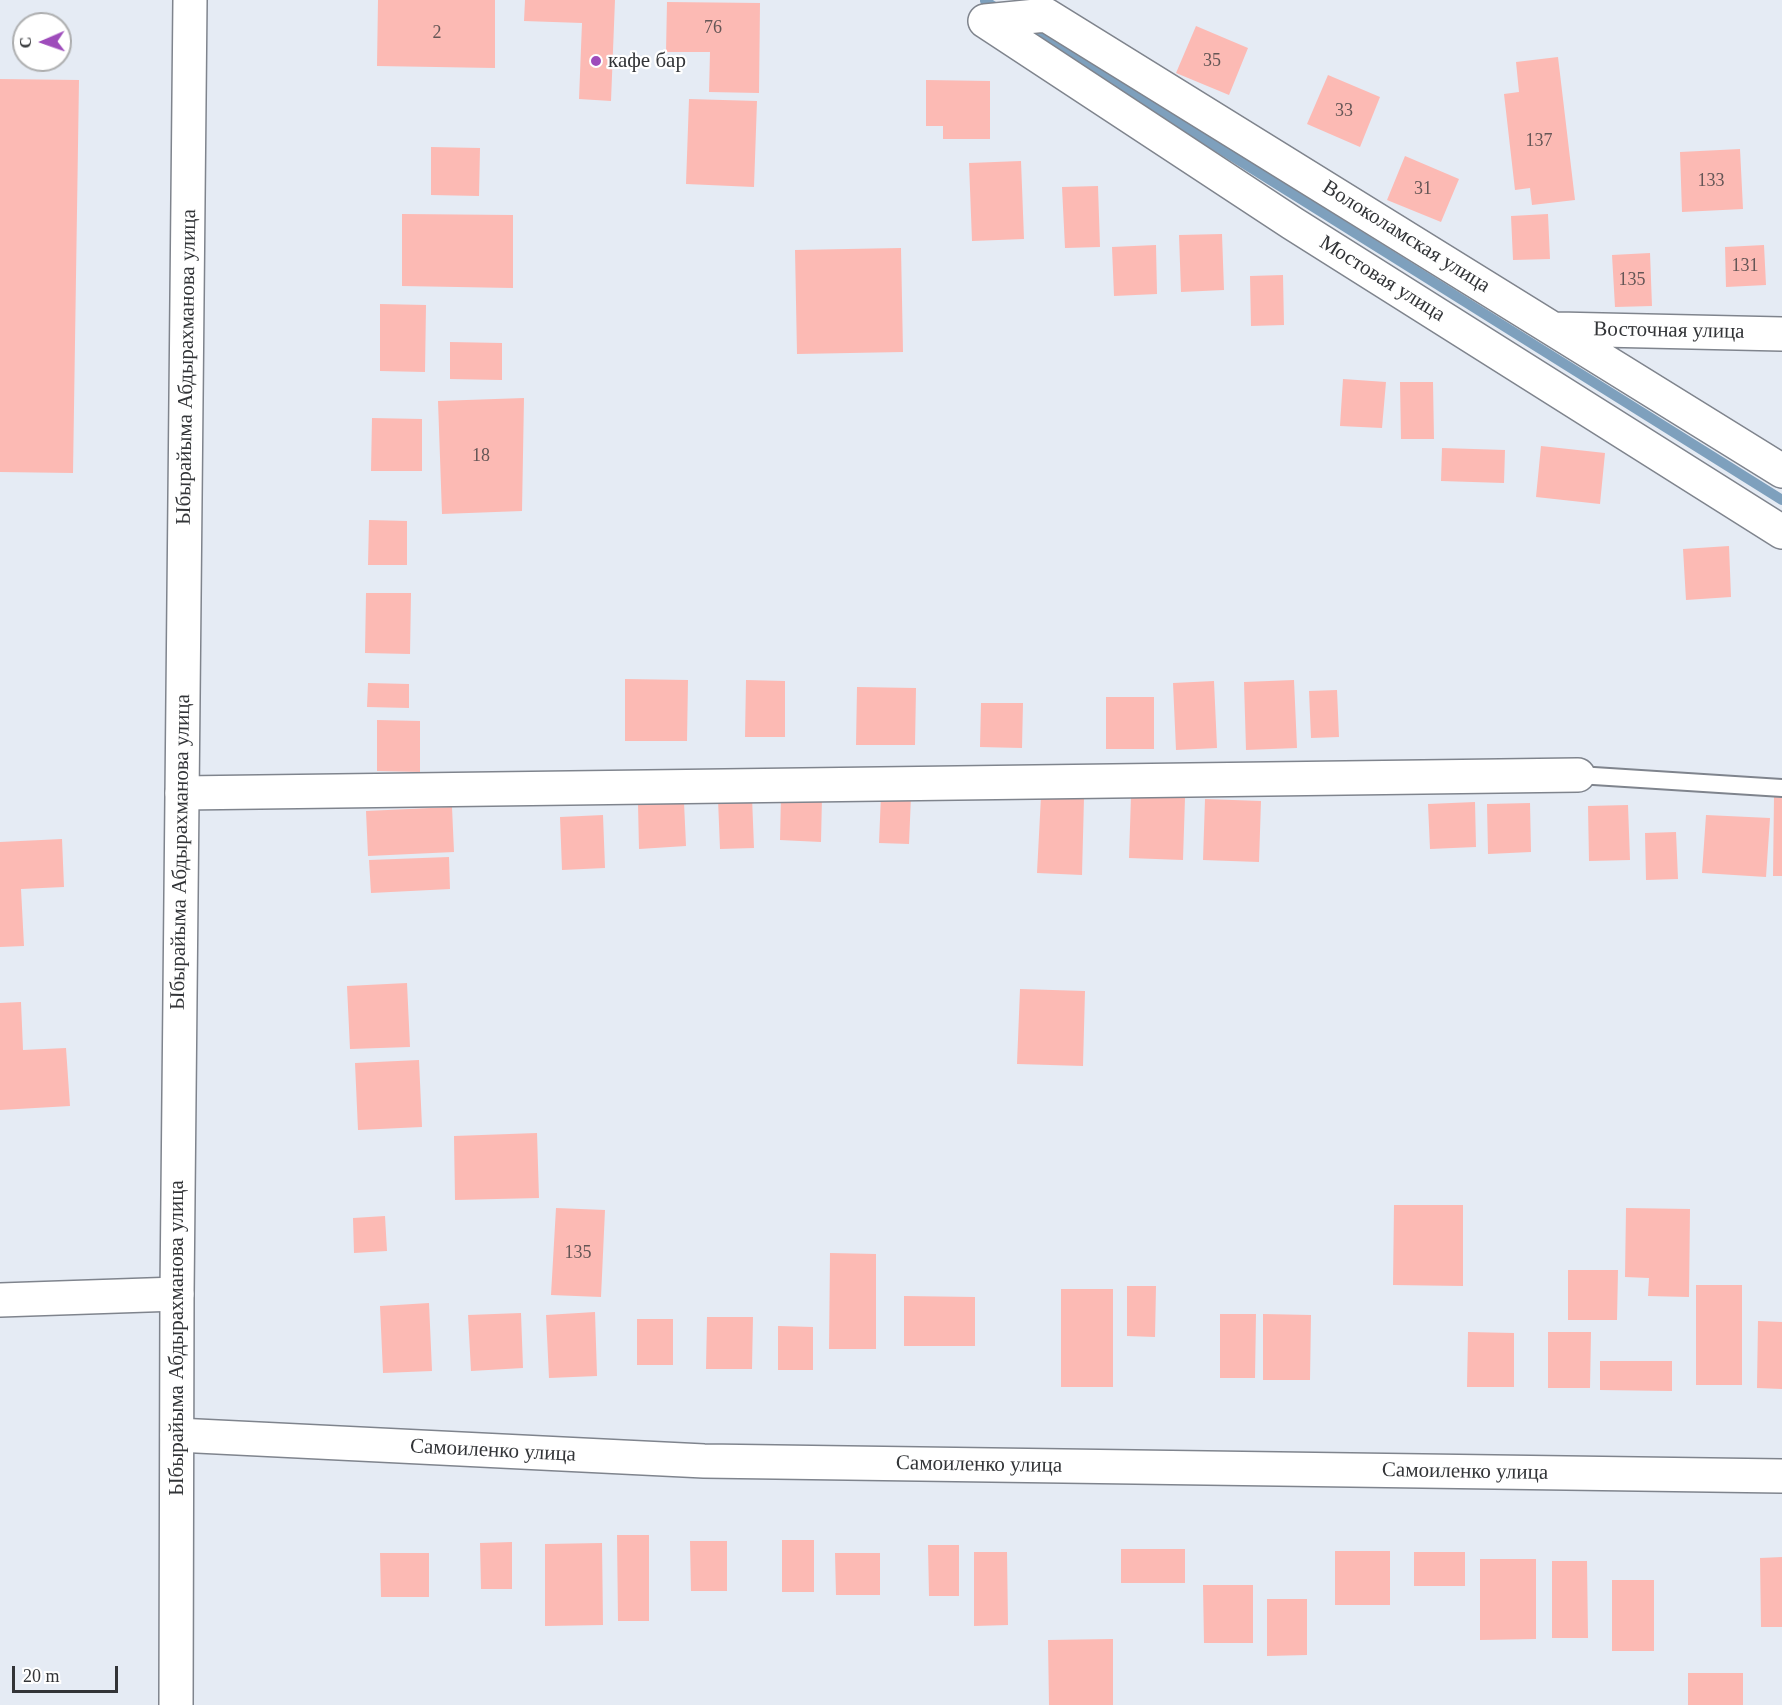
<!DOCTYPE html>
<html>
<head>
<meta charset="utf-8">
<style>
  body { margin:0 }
  #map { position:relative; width:1782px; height:1705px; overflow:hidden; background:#e5ebf4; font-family:"Times New Roman",serif }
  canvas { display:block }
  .north { position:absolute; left:12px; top:12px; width:60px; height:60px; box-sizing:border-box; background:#fff; border:2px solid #adaeaf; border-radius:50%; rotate:268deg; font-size:16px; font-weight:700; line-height:24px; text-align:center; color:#323437 }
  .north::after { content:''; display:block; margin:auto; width:21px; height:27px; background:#9e4cbb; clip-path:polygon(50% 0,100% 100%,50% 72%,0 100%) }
  .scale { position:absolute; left:12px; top:1666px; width:106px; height:27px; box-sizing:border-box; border:3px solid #323437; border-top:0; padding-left:8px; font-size:18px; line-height:21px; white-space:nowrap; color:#323437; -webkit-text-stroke:4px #fff; paint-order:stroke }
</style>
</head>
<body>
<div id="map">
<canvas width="1782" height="1705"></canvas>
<div class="north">С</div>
<div class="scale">20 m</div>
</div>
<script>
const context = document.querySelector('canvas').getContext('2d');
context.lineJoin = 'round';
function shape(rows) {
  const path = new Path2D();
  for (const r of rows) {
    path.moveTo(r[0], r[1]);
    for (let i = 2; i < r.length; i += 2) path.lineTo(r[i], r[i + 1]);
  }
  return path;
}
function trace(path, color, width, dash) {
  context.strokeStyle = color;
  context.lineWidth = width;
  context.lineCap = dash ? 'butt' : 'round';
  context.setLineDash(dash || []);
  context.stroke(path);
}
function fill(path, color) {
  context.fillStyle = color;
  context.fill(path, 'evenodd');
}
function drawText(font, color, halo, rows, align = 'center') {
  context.font = font + ' "Times New Roman",serif';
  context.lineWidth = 4.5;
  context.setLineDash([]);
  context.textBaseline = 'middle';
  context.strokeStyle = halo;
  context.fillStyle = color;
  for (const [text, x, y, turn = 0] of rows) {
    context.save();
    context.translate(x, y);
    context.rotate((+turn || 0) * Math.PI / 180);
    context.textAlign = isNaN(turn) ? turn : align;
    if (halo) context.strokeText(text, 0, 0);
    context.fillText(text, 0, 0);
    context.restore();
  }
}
trace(shape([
  [985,1,1001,11],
  [1024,26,1782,500]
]), '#7ea0bd', 10);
fill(shape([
  [378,0,495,0,495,68,377,66],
  [525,0,615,0,611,101,579,99,582,23,524,21],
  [667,2,760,3,759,93,709,92,710,52,666,52],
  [1196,26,1248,48,1229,95,1176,73],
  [1558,57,1575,200,1532,205,1530,188,1515,190,1504,94,1519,92,1516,62],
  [1328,75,1380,97,1360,147,1307,124],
  [0,79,79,80,73,473,0,472],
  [926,80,990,81,990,139,943,139,943,126,926,126],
  [689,99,757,101,754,187,686,184],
  [431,147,480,148,479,196,431,195],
  [1740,149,1743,209,1682,212,1680,152],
  [1405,156,1459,179,1441,222,1387,200],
  [1021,161,1024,239,972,241,969,163],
  [1098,186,1100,247,1065,248,1062,187],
  [402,214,513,215,513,288,402,286],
  [1548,214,1550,259,1513,260,1511,216],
  [1222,234,1224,290,1181,292,1179,235],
  [1156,245,1157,294,1114,296,1112,247],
  [1764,245,1766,285,1726,287,1725,247],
  [901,248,903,352,797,354,795,250],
  [1650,253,1652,306,1615,307,1612,255],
  [1283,275,1284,325,1251,326,1250,276],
  [380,304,426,305,425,372,380,371],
  [450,342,502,343,502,380,450,379],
  [1343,379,1386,382,1382,428,1340,426],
  [1400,382,1433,382,1434,439,1401,439],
  [524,398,522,511,442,514,438,401],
  [372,418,422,419,422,471,371,471],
  [1541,446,1605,453,1600,504,1536,497],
  [1442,448,1505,450,1504,483,1441,481],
  [369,520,407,521,407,565,368,565],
  [1729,546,1731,597,1686,600,1683,549],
  [366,593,411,593,410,654,365,653],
  [625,679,688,680,687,741,625,741],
  [746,680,785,681,785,737,745,737],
  [1294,680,1297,748,1246,750,1244,682],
  [1214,681,1217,748,1176,750,1173,683],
  [368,683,409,684,409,708,367,707],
  [857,687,916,688,915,745,856,745],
  [1337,690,1339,737,1311,738,1309,691],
  [1106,697,1154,697,1154,749,1106,749],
  [981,703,1023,703,1022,748,980,747],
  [377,720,420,721,420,772,377,771],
  [881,795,911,796,909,844,879,843],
  [781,796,822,797,821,842,780,840],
  [1041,796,1084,798,1082,875,1037,873],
  [1131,796,1185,798,1183,860,1129,858],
  [752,797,754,848,720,849,718,799],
  [1774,797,1782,798,1782,876,1773,876],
  [1205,799,1261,801,1259,862,1203,860],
  [684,802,686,846,639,849,638,804],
  [1475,802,1476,847,1430,849,1428,804],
  [1530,803,1531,852,1488,854,1487,804],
  [1628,805,1630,860,1589,861,1588,806],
  [452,807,454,852,368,856,366,811],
  [603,815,605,868,562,870,560,817],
  [1706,815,1770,818,1766,877,1702,873],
  [1676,832,1678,879,1646,880,1645,833],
  [62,839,64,887,21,889,24,946,0,947,0,842],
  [449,857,450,889,371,893,369,860],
  [407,983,410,1047,350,1049,347,986],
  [1020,989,1085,991,1083,1066,1017,1064],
  [21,1002,23,1050,66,1048,70,1106,0,1110,0,1003],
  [419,1060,422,1127,358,1130,355,1063],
  [537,1133,539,1198,455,1200,454,1136],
  [1394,1205,1463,1205,1463,1286,1393,1285],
  [556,1208,605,1210,601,1297,551,1295],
  [1626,1208,1690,1209,1689,1297,1648,1296,1649,1278,1625,1277],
  [385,1216,387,1251,354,1253,353,1218],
  [830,1253,876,1254,876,1349,829,1349],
  [1568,1270,1618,1270,1617,1320,1568,1320],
  [1696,1285,1742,1285,1742,1385,1696,1385],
  [1127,1286,1156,1286,1155,1337,1127,1336],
  [1061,1289,1113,1289,1113,1387,1061,1387],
  [904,1296,975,1297,975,1346,904,1346],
  [429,1303,432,1371,383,1373,380,1306],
  [595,1312,597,1376,549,1378,546,1315],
  [521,1313,523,1368,471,1371,468,1315],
  [1220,1314,1256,1314,1255,1378,1220,1378],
  [1263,1314,1311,1315,1310,1380,1263,1380],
  [707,1317,753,1317,752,1369,706,1369],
  [637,1319,673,1319,673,1365,637,1365],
  [1758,1321,1782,1322,1782,1389,1757,1388],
  [778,1326,813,1327,813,1370,778,1370],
  [1468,1332,1514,1333,1514,1387,1467,1387],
  [1548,1332,1591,1332,1590,1388,1548,1388],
  [1600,1361,1672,1361,1672,1391,1600,1390],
  [617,1535,649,1535,649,1621,618,1621],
  [782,1540,814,1540,814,1592,782,1592],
  [690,1541,727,1541,727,1591,691,1591],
  [512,1542,512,1589,481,1589,480,1543],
  [602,1543,603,1625,545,1626,545,1544],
  [928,1545,959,1545,959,1596,929,1596],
  [1121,1549,1185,1549,1185,1583,1121,1583],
  [1335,1551,1390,1551,1390,1605,1335,1605],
  [974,1552,1007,1552,1008,1625,974,1626],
  [1414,1552,1465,1552,1465,1586,1414,1586],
  [380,1553,429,1553,429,1597,381,1597],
  [835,1553,880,1553,880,1595,836,1595],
  [1782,1557,1782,1627,1761,1627,1760,1558],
  [1480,1559,1536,1559,1536,1639,1480,1640],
  [1552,1561,1587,1561,1588,1638,1552,1638],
  [1612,1580,1654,1580,1654,1651,1612,1651],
  [1203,1585,1253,1585,1253,1643,1204,1643],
  [1267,1599,1307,1599,1307,1655,1267,1656],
  [1113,1639,1113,1705,1049,1705,1048,1640],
  [1688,1673,1743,1673,1743,1705,1688,1705]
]), '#fcbab4');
const lane = shape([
  [1578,775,1782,788]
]);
const street = shape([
  [985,21,1292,223,1782,532],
  [985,21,1046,15,1782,471],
  [1557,329,1782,334],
  [182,793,1578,775],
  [0,1300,177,1294],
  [177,1435,704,1461,1782,1476]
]);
const secondary = shape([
  [176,1705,177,1294,190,0]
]);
trace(lane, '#7f848d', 20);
trace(street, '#7f848d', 36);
trace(secondary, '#7f848d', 36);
trace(lane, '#fff', 16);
trace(street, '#fff', 33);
trace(secondary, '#fff', 33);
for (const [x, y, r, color] of [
  [596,61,6,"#9e4cbb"]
]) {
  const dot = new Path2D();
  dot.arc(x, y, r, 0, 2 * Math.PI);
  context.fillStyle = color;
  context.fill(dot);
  trace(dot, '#fff', 2);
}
drawText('18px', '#645656', null, [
  ["76",713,28],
  ["2",437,33],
  ["35",1212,61],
  ["33",1344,111],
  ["137",1539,141],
  ["133",1711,181],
  ["31",1423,189],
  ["131",1745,266],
  ["135",1632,280],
  ["18",481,456],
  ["135",578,1253]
]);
drawText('21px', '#323437', '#fff', [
  ["кафе бар",608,61]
], 'left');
drawText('21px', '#323437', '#fff', [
  ["Волоколамская улица",1406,237,32],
  ["Мостовая улица",1382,279,32],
  ["Восточная улица",1669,331,1],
  ["Ыбырайыма Абдырахманова улица",187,367,-89],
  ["Ыбырайыма Абдырахманова улица",181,852,-89],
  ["Ыбырайыма Абдырахманова улица",177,1338,-90],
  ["Самоиленко улица",493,1451,3],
  ["Самоиленко улица",979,1465,1],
  ["Самоиленко улица",1465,1472,1]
]);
</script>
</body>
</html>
